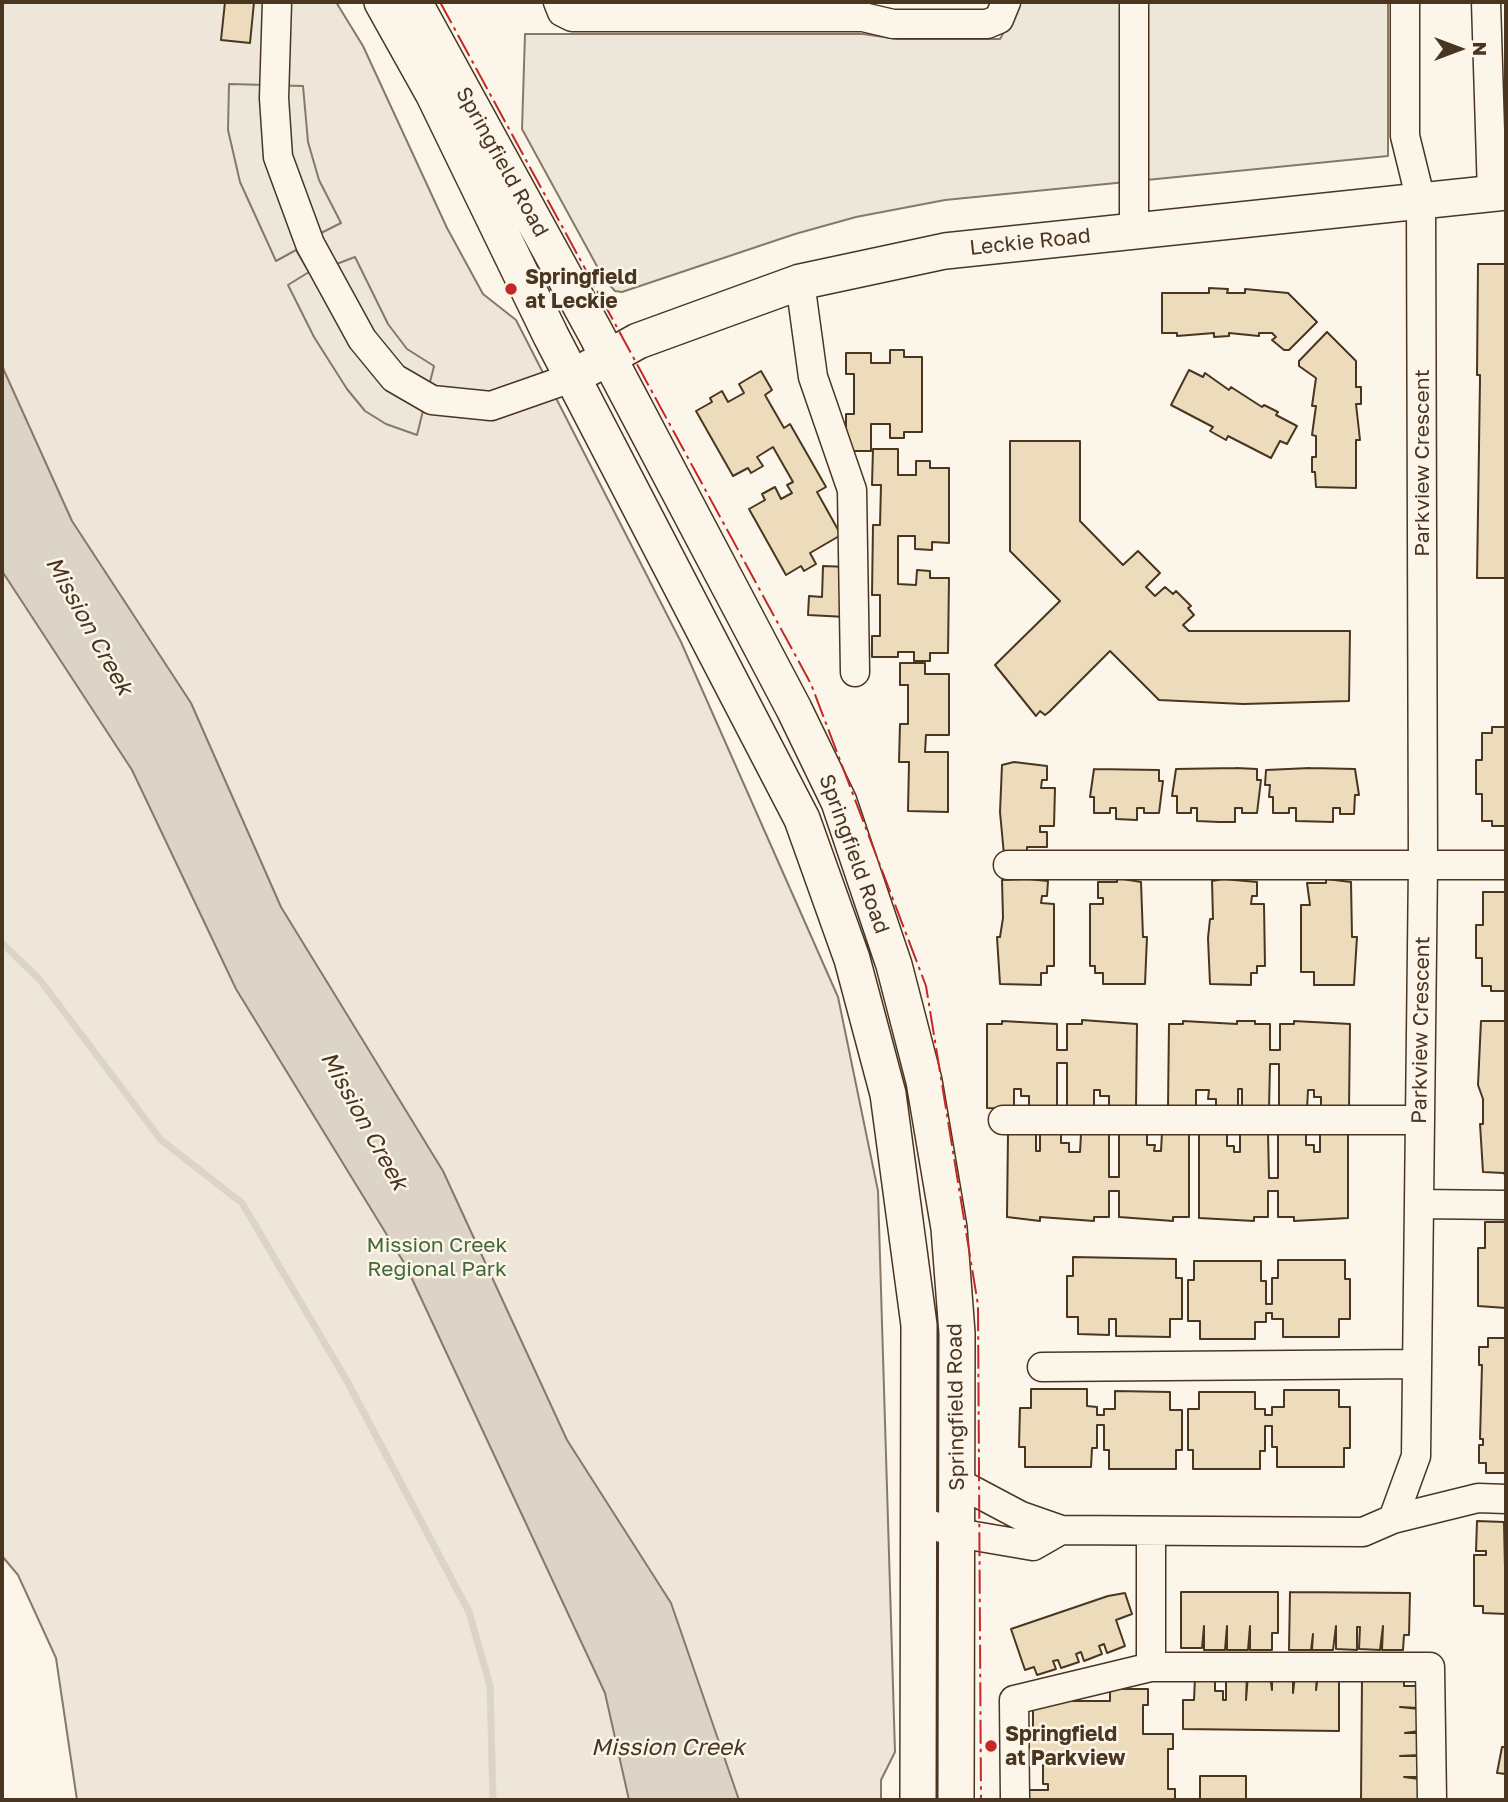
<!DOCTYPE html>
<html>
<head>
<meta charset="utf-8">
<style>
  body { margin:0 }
  #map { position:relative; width:1508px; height:1802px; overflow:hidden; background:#fbf6e9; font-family:"Golos Text",sans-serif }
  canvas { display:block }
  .frame { position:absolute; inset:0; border:4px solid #4a3520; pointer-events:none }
  .north { position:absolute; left:1424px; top:14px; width:70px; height:70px; -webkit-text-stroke:5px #fbf6e9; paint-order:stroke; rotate:90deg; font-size:19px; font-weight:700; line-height:28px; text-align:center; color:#4a3520 }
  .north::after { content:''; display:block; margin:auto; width:24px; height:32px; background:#4a3520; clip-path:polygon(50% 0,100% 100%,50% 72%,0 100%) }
</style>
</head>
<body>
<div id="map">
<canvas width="1508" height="1802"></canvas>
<div class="frame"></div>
<div class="north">N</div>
</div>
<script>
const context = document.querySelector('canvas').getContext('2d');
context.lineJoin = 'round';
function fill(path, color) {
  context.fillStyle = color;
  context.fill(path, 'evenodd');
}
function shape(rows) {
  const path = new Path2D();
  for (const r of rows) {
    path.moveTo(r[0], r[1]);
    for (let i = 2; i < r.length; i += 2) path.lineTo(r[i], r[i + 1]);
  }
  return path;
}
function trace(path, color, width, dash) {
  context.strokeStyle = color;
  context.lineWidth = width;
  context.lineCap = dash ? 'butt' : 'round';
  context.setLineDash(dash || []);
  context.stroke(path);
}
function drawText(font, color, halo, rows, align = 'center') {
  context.font = font + ' "Golos Text",sans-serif';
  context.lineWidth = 5;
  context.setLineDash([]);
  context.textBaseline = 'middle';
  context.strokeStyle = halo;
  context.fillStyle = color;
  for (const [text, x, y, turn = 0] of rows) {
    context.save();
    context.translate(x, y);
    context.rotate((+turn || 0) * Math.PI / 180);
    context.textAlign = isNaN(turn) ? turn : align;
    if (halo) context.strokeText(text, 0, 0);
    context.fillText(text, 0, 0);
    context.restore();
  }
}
const green = shape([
  [2,2,336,2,363,46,447,228,483,294,516,320,681,642,838,997,878,1191,895,1752,881,1780,881,1800,77,1800,56,1658,18,1575,2,1556,2,2]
]);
fill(green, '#ede6d9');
trace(green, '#887966', 2);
const parking = shape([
  [1021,2,1388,2,1388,156,945,200,856,217,795,234,622,292,615,291,604,279,522,129,525,34,863,34,898,39,1000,39,1021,2],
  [229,84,303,86,308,142,319,180,341,223,319,234,334,265,355,257,388,324,407,349,434,366,417,435,386,424,365,411,347,389,314,337,288,285,309,272,296,250,276,261,240,182,228,130,229,84]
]);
fill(parking, '#ede7d9');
trace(parking, '#887966', 2);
const water = shape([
  [2,366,72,521,191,703,281,907,443,1171,567,1440,671,1603,739,1800,629,1800,605,1693,406,1266,236,989,132,770,2,571,2,366]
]);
fill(water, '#dcd4c6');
trace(water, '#887966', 2);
trace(shape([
  [2,943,40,980,161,1140,242,1203,347,1381,469,1612,490,1686,493,1800]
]), '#dcd4c6', 7);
const building = shape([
  [225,2,254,2,250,43,221,40,225,2],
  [1478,264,1506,264,1506,578,1477,578,1480,380,1480,375,1477,375,1478,264],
  [1209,288,1228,289,1227,293,1245,293,1245,289,1288,293,1317,322,1289,350,1284,350,1272,340,1276,337,1272,333,1259,333,1259,336,1229,333,1229,336,1214,337,1214,333,1177,336,1177,333,1162,333,1162,293,1209,293,1209,288],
  [1327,332,1356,361,1356,387,1361,387,1361,404,1356,404,1360,440,1356,440,1356,488,1316,487,1315,472,1312,472,1312,457,1316,457,1316,436,1312,435,1316,406,1312,406,1316,378,1299,366,1299,361,1327,332],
  [890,350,904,350,904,357,922,357,922,432,904,432,904,438,890,438,890,424,871,424,871,451,846,451,846,414,854,414,854,374,846,374,846,353,871,353,871,363,890,363,890,350],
  [1189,370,1203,377,1205,373,1229,390,1231,387,1262,407,1264,405,1278,412,1276,415,1297,426,1287,444,1280,441,1271,458,1228,436,1226,440,1210,431,1213,427,1171,405,1189,370],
  [761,371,772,390,765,395,784,428,790,424,826,487,817,492,841,535,810,553,816,564,804,571,801,566,786,575,749,509,765,500,762,494,775,487,781,499,792,493,787,485,793,482,773,447,757,457,763,466,751,473,748,468,733,476,696,411,712,402,710,398,722,391,728,402,744,393,739,384,761,371],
  [1010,441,1080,441,1080,521,1123,565,1138,551,1160,573,1146,587,1155,596,1165,587,1173,594,1176,591,1191,606,1188,608,1194,615,1183,625,1189,631,1350,631,1349,701,1243,704,1159,700,1110,651,1049,712,1045,715,1040,711,1036,716,995,665,1060,601,1010,551,1010,441],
  [873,449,898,449,898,475,916,475,916,461,930,461,930,468,949,468,949,543,932,542,932,550,915,549,915,536,898,536,898,584,916,585,917,570,930,571,930,578,949,578,948,653,930,653,930,661,914,661,914,652,898,652,898,657,872,657,872,636,880,636,880,595,872,595,873,525,880,525,881,485,872,485,873,449],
  [823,566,848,567,846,617,808,615,809,596,822,597,823,566],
  [900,663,925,663,925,674,949,674,949,735,926,735,925,752,948,752,948,812,908,811,909,762,899,762,900,724,908,724,908,685,900,685,900,663],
  [1492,727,1506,727,1506,826,1492,826,1492,821,1482,821,1482,794,1476,794,1476,760,1482,760,1482,733,1492,733,1492,727],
  [1014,762,1047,766,1047,780,1042,780,1041,788,1055,788,1054,826,1040,826,1040,832,1047,832,1047,847,1027,847,1027,852,1004,855,1000,812,1002,765,1014,762],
  [1236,768,1257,769,1257,780,1261,780,1257,813,1242,813,1242,808,1235,808,1235,822,1219,822,1197,821,1197,808,1191,808,1191,813,1177,813,1177,796,1172,796,1176,769,1236,768],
  [1310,768,1355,769,1359,795,1355,795,1354,814,1340,814,1340,808,1333,808,1333,822,1296,821,1296,808,1289,808,1289,813,1273,813,1273,797,1269,797,1270,785,1265,785,1266,770,1310,768],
  [1094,769,1159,770,1159,781,1163,781,1159,813,1144,813,1144,808,1137,808,1137,820,1116,819,1116,808,1110,808,1110,813,1094,813,1094,797,1090,797,1094,769],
  [1117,878,1141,882,1143,937,1147,937,1145,984,1103,984,1103,973,1095,973,1095,966,1090,966,1090,904,1103,904,1103,898,1098,898,1098,882,1117,882,1117,878],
  [1027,879,1048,881,1047,896,1042,896,1041,903,1054,904,1054,966,1047,966,1047,973,1041,973,1041,985,1000,984,997,937,1000,937,1003,918,1002,880,1027,879],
  [1223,879,1257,882,1257,896,1252,896,1251,904,1264,904,1265,966,1257,966,1257,973,1251,973,1251,985,1210,984,1208,938,1210,919,1213,919,1212,881,1223,879],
  [1326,879,1351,882,1352,937,1357,937,1354,985,1314,985,1314,972,1301,972,1301,905,1310,905,1307,883,1326,883,1326,879],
  [1483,892,1506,892,1506,991,1491,991,1491,986,1482,986,1482,958,1476,958,1476,925,1483,925,1483,892],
  [1082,1020,1137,1024,1136,1108,1109,1108,1109,1096,1100,1096,1100,1090,1094,1090,1094,1109,1067,1108,1067,1063,1057,1063,1057,1108,1029,1108,1029,1096,1021,1096,1021,1089,1014,1089,1014,1109,987,1108,987,1024,1002,1024,1002,1021,1057,1024,1057,1050,1067,1050,1067,1024,1082,1024,1082,1020],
  [1183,1021,1237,1024,1237,1021,1255,1021,1255,1024,1270,1024,1270,1050,1280,1050,1280,1024,1294,1024,1294,1021,1350,1024,1349,1109,1321,1108,1321,1097,1314,1097,1314,1090,1308,1090,1307,1109,1279,1108,1279,1064,1270,1064,1269,1109,1242,1108,1242,1089,1238,1089,1238,1112,1216,1111,1216,1099,1208,1099,1209,1090,1196,1090,1196,1109,1168,1108,1169,1024,1183,1024,1183,1021],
  [1481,1021,1506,1021,1506,1178,1504,1173,1483,1172,1480,1124,1483,1124,1483,1099,1478,1085,1481,1021],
  [1040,1130,1061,1130,1061,1143,1069,1143,1069,1152,1080,1152,1081,1134,1109,1134,1109,1177,1119,1177,1119,1133,1147,1134,1147,1145,1155,1145,1154,1151,1161,1151,1162,1133,1189,1133,1189,1217,1173,1217,1173,1221,1119,1217,1119,1191,1109,1191,1109,1217,1094,1217,1094,1221,1040,1217,1040,1221,1007,1217,1008,1133,1036,1133,1036,1151,1040,1151,1040,1130],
  [1199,1133,1227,1133,1227,1146,1234,1146,1234,1152,1240,1152,1240,1133,1268,1133,1269,1178,1278,1178,1278,1134,1306,1134,1306,1145,1314,1145,1314,1152,1320,1152,1320,1134,1348,1134,1348,1218,1294,1221,1294,1217,1278,1217,1278,1191,1268,1191,1268,1217,1254,1217,1254,1221,1199,1218,1199,1133],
  [1485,1222,1506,1222,1506,1308,1478,1306,1478,1248,1485,1248,1485,1222],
  [1073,1257,1176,1259,1176,1278,1182,1278,1182,1319,1170,1319,1170,1337,1116,1336,1116,1319,1109,1319,1109,1335,1078,1334,1078,1317,1067,1317,1067,1276,1073,1276,1073,1257],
  [1278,1260,1345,1260,1345,1279,1350,1279,1350,1319,1339,1319,1339,1337,1283,1337,1283,1319,1272,1319,1272,1313,1266,1313,1266,1322,1255,1322,1255,1339,1200,1339,1200,1321,1188,1321,1188,1280,1194,1280,1194,1261,1261,1261,1261,1281,1266,1281,1266,1304,1272,1304,1272,1278,1278,1278,1278,1260],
  [1488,1338,1506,1338,1506,1473,1486,1473,1486,1463,1479,1463,1479,1445,1483,1445,1483,1439,1480,1439,1482,1365,1479,1365,1479,1347,1488,1347,1488,1338],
  [1031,1389,1087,1389,1087,1406,1097,1407,1097,1415,1104,1415,1104,1409,1115,1409,1115,1391,1170,1392,1170,1410,1182,1410,1182,1450,1176,1450,1176,1469,1109,1469,1109,1450,1104,1450,1104,1425,1097,1425,1097,1448,1092,1448,1091,1467,1025,1467,1025,1447,1019,1447,1020,1408,1031,1408,1031,1389],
  [1284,1390,1339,1390,1339,1407,1350,1407,1350,1448,1344,1448,1344,1467,1277,1467,1277,1447,1272,1447,1272,1426,1265,1426,1265,1451,1260,1451,1260,1469,1193,1469,1193,1450,1188,1450,1188,1409,1199,1409,1199,1392,1255,1392,1255,1409,1265,1409,1265,1415,1272,1415,1272,1407,1284,1407,1284,1390],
  [1477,1521,1504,1522,1506,1614,1483,1613,1483,1606,1474,1606,1474,1555,1486,1555,1486,1551,1476,1551,1477,1521],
  [1181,1592,1278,1592,1278,1633,1272,1633,1272,1650,1250,1650,1250,1626,1248,1650,1227,1650,1227,1626,1225,1650,1204,1650,1204,1626,1202,1648,1181,1648,1181,1592],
  [1290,1592,1410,1593,1409,1635,1404,1635,1403,1650,1382,1650,1383,1626,1380,1650,1359,1649,1360,1627,1357,1627,1357,1650,1336,1649,1336,1626,1333,1650,1312,1650,1313,1634,1311,1650,1289,1650,1290,1592],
  [1125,1593,1132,1614,1116,1620,1125,1646,1107,1653,1104,1644,1099,1646,1102,1654,1084,1661,1081,1652,1076,1654,1079,1662,1061,1668,1058,1660,1053,1661,1056,1669,1037,1675,1034,1667,1025,1670,1011,1629,1108,1596,1125,1593],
  [1226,1675,1247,1675,1246,1700,1248,1675,1270,1675,1272,1690,1272,1675,1293,1675,1293,1693,1295,1675,1317,1675,1316,1690,1318,1675,1339,1675,1339,1731,1183,1729,1183,1700,1194,1700,1195,1677,1215,1677,1215,1691,1223,1691,1223,1700,1226,1700,1226,1675],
  [1362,1679,1404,1680,1404,1686,1419,1686,1419,1708,1400,1707,1419,1709,1419,1731,1405,1733,1419,1733,1419,1755,1400,1756,1419,1756,1419,1777,1404,1777,1419,1779,1419,1800,1361,1800,1362,1679],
  [1110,1689,1148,1689,1148,1705,1143,1705,1143,1734,1173,1734,1173,1749,1168,1749,1168,1789,1175,1789,1175,1800,1024,1800,1024,1790,1048,1790,1048,1784,1043,1784,1043,1765,1048,1765,1048,1760,1025,1760,1025,1741,1043,1741,1043,1730,1033,1730,1033,1701,1110,1701,1110,1689],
  [1502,1747,1506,1747,1506,1774,1497,1773,1502,1747],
  [1200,1776,1246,1776,1246,1800,1200,1800,1200,1776]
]);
fill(building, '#ecdcbc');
trace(building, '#4a3520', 2);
const minor = shape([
  [277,2,274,98,278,157,310,244,362,339,394,378,432,400,491,406,574,377],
  [558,2,562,12,572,17,863,17,893,24,987,24,999,19,1006,2],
  [1134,2,1134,231],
  [1486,2,1492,194],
  [800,282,813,377,852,490,855,672],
  [1008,865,1506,865],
  [1003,1120,1420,1120],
  [1419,1204,1506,1205],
  [1042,1367,1417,1364],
  [957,1482,1021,1516,1061,1530,1363,1532,1393,1519,1416,1456,1423,865,1421,201,1405,136,1405,2],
  [1393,1519,1478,1498,1506,1499],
  [919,1521,957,1533,1033,1546,1061,1530],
  [1151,1531,1151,1667],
  [1015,1800,1014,1700,1151,1667,1430,1667,1432,1800]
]);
const major = shape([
  [382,2,434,95,551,336,802,819,852,959,888,1094,919,1325,918,1800],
  [414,2,595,332,794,709,839,802,894,965,924,1081,949,1228,957,1333,956,1800],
  [589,368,638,341,800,282,945,251,1506,192]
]);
trace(minor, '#4a3520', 31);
trace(major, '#4a3520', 38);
trace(minor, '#fbf6e9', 28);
trace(major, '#fbf6e9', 35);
trace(shape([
  [440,2,811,684,926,986,978,1305,981,1800]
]), '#c62828', 2, [24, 5, 3.5, 5]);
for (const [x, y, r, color] of [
  [511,289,7,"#c62828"],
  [991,1746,7,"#c62828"]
]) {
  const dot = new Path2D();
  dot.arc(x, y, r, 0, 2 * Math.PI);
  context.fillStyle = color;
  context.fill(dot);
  trace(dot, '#fbf6e9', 2.5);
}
drawText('21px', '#4a3520', '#fbf6e9', [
  ["Springfield Road",502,162,61],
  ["Leckie Road",1030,242,-6],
  ["Parkview Crescent",1422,463,-90],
  ["Springfield Road",854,854,70],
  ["Parkview Crescent",1421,1030,-89],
  ["Springfield Road",956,1407,-91]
]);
drawText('bold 21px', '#4a3520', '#fbf6e9', [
  ["Springfield",525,277],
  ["at Leckie",525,301],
  ["Springfield",1005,1734],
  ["at Parkview",1005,1758]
], 'left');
drawText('21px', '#436837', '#fbf6e9', [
  ["Mission Creek",437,1245],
  ["Regional Park",437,1269]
]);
drawText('italic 23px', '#4a3520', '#fbf6e9', [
  ["Mission Creek",89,626,61],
  ["Mission Creek",364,1121,61],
  ["Mission Creek",668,1748]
]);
</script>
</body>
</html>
